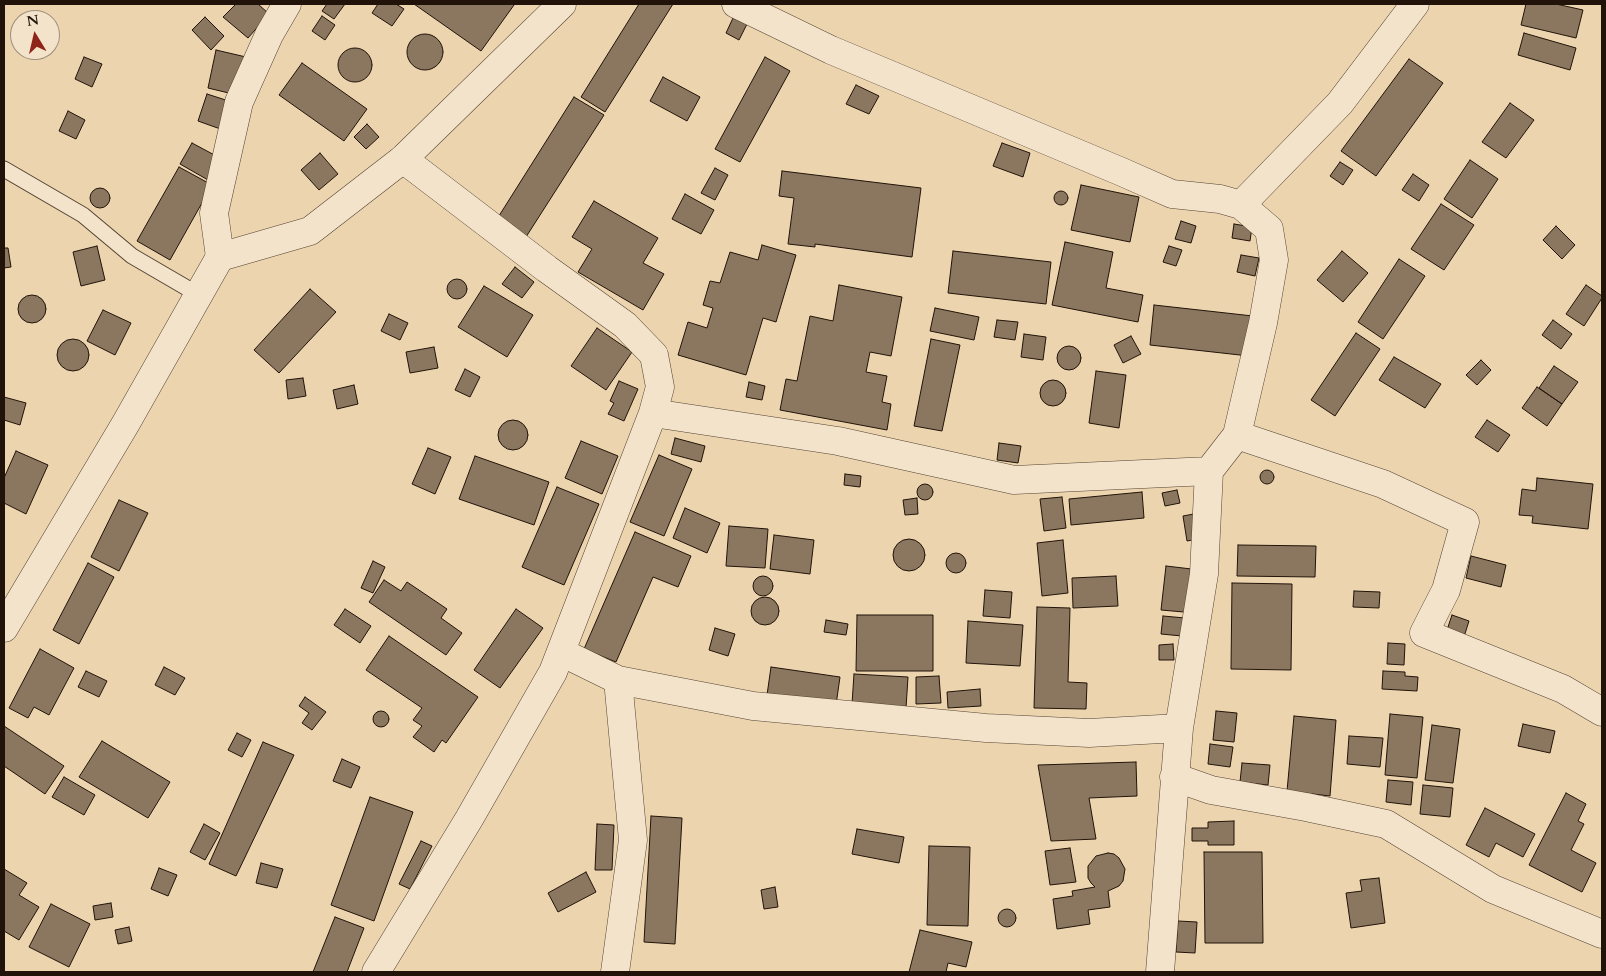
<!DOCTYPE html>
<html>
<head>
<meta charset="utf-8">
<style>
  body { margin:0 }
  #map { position:relative; width:1606px; height:976px; overflow:hidden; background:#ecd4af; font-family:Cardo,serif }
  canvas { display:block }
  .frame { position:absolute; inset:0; border:5px solid #211309; pointer-events:none }
  .north { position:absolute; left:10px; top:10px; width:50px; height:50px; box-sizing:border-box; background:#f3e3cb; border:1px solid #9f907d; border-radius:50%; rotate:351deg; font-size:14px; font-weight:700; line-height:20px; text-align:center; color:#211309 }
  .north::after { content:''; display:block; margin:auto; width:18px; height:22px; background:#8f2418; clip-path:polygon(50% 0,100% 100%,50% 72%,0 100%) }
</style>
</head>
<body>
<div id="map">
<canvas width="1606" height="976"></canvas>
<div class="frame"></div>
<div class="north">N</div>
</div>
<script>
const context = document.querySelector('canvas').getContext('2d');
context.lineJoin = 'round';
function fill(path, color) {
  context.fillStyle = color;
  context.fill(path, 'evenodd');
}
function shape(rows) {
  const path = new Path2D();
  for (const r of rows) {
    if (r.length === 3) {
      path.moveTo(r[0] + r[2], r[1]);
      path.arc(r[0], r[1], r[2], 0, 2 * Math.PI);
      continue;
    }
    path.moveTo(r[0], r[1]);
    for (let i = 2; i < r.length; i += 2) path.lineTo(r[i], r[i + 1]);
  }
  return path;
}
function trace(path, color, width, dash) {
  context.strokeStyle = color;
  context.lineWidth = width;
  context.lineCap = dash ? 'butt' : 'round';
  context.setLineDash(dash || []);
  context.stroke(path);
}
const building = shape([
  [236,4,258,4,269,14,248,38,223,17,236,4],
  [327,4,345,4,334,19,322,11,327,4],
  [378,4,396,4,404,9,392,26,372,13,378,4],
  [414,4,512,4,514,5,481,51,414,4],
  [639,4,673,4,605,112,581,97,639,4],
  [1526,4,1556,4,1583,10,1576,38,1521,25,1526,4],
  [322,16,335,25,325,40,312,31,322,16],
  [205,17,224,36,211,50,192,30,205,17],
  [733,18,747,24,739,40,726,33,733,18],
  [1524,33,1576,48,1570,70,1518,55,1524,33],
  [425,52,18],
  [355,65,17],
  [216,50,246,57,237,95,208,88,216,50],
  [84,57,102,64,92,87,75,79,84,57],
  [765,57,790,71,740,162,715,149,765,57],
  [1409,59,1443,83,1376,176,1341,151,1409,59],
  [302,63,367,109,344,141,279,95,302,63],
  [663,77,700,97,687,121,650,101,663,77],
  [856,85,879,96,869,114,846,104,856,85],
  [207,94,235,103,226,131,198,121,207,94],
  [574,97,604,115,526,237,497,219,574,97],
  [1510,103,1534,120,1506,158,1482,142,1510,103],
  [68,111,85,120,76,139,59,131,68,111],
  [367,124,379,137,366,149,354,137,367,124],
  [192,143,220,158,208,180,180,164,192,143],
  [1002,143,1030,153,1023,177,993,166,1002,143],
  [320,153,338,174,319,190,301,170,320,153],
  [1470,160,1498,179,1472,218,1444,199,1470,160],
  [1340,162,1353,170,1343,185,1330,176,1340,162],
  [179,167,212,185,170,260,137,241,179,167],
  [715,168,728,175,715,200,701,193,715,168],
  [782,171,921,188,912,257,815,244,815,247,788,244,794,198,779,196,782,171],
  [1413,174,1429,185,1419,201,1402,190,1413,174],
  [1081,185,1139,197,1130,242,1071,230,1081,185],
  [100,198,10],
  [1061,198,7],
  [685,194,714,210,701,234,672,219,685,194],
  [594,201,658,238,643,263,664,274,643,310,578,272,592,249,572,237,594,201],
  [1441,204,1474,225,1444,270,1411,249,1441,204],
  [1181,221,1196,226,1191,243,1175,239,1181,221],
  [1234,224,1252,227,1250,241,1232,238,1234,224],
  [1556,226,1575,245,1562,259,1543,240,1556,226],
  [1065,242,1113,252,1106,288,1143,295,1138,322,1052,305,1065,242],
  [762,245,796,255,776,322,763,318,746,375,678,355,688,322,707,328,713,308,703,305,710,281,720,283,730,252,758,260,762,245],
  [97,246,105,280,81,286,73,252,97,246],
  [1169,246,1182,250,1176,266,1163,262,1169,246],
  [4,248,8,248,11,267,4,268,4,248],
  [953,251,1051,262,1046,304,948,293,953,251],
  [1342,251,1368,273,1343,302,1317,280,1342,251],
  [1241,255,1259,258,1255,276,1237,272,1241,255],
  [1399,259,1425,276,1383,339,1358,322,1399,259],
  [515,267,534,282,522,298,502,284,515,267],
  [457,289,10],
  [839,285,902,297,891,356,870,352,866,372,887,376,882,402,891,404,887,430,780,410,786,379,797,381,810,316,833,321,839,285],
  [1586,285,1602,296,1602,298,1584,326,1566,314,1586,285],
  [484,286,533,315,507,357,458,327,484,286],
  [310,289,336,312,279,373,254,350,310,289],
  [32,309,14],
  [1154,305,1253,316,1249,356,1150,345,1154,305],
  [935,308,979,317,974,340,930,331,935,308],
  [103,310,131,323,115,355,87,341,103,310],
  [389,314,408,323,400,340,381,331,389,314],
  [997,320,1018,322,1015,340,994,337,997,320],
  [1553,320,1572,334,1561,349,1542,335,1553,320],
  [597,328,632,352,606,390,571,366,597,328],
  [1356,333,1380,349,1335,416,1311,400,1356,333],
  [1024,334,1046,337,1043,360,1021,357,1024,334],
  [1131,336,1141,354,1123,363,1114,345,1131,336],
  [73,355,16],
  [931,339,960,345,942,431,914,426,931,339],
  [1069,358,12],
  [434,347,438,368,410,373,406,352,434,347],
  [1394,357,1441,384,1425,408,1379,380,1394,357],
  [1481,360,1491,370,1477,385,1466,375,1481,360],
  [1554,366,1578,382,1562,404,1539,388,1554,366],
  [465,369,480,377,470,397,455,390,465,369],
  [1096,371,1126,375,1119,428,1089,423,1096,371],
  [303,378,306,396,288,399,286,380,303,378],
  [1053,393,13],
  [619,381,638,389,624,421,608,414,614,403,610,401,619,381],
  [749,382,765,386,762,400,746,397,749,382],
  [354,385,358,404,337,409,333,390,354,385],
  [1537,387,1562,404,1547,426,1522,408,1537,387],
  [4,397,26,403,20,425,4,420,4,397],
  [1487,420,1510,435,1498,452,1475,437,1487,420],
  [513,435,15],
  [675,438,705,446,701,462,671,454,675,438],
  [581,441,618,456,602,494,565,478,581,441],
  [999,443,1021,446,1018,463,997,460,999,443],
  [428,448,451,457,435,494,412,484,428,448],
  [16,451,48,465,26,514,4,503,4,478,16,451],
  [659,455,692,469,664,536,630,522,659,455],
  [475,456,549,482,534,525,459,499,475,456],
  [1267,477,7],
  [845,474,861,476,860,487,844,485,845,474],
  [1537,478,1593,484,1588,529,1532,523,1533,516,1519,515,1522,489,1536,491,1537,478],
  [925,492,8],
  [557,487,599,504,564,585,522,567,557,487],
  [1177,490,1180,503,1165,506,1162,493,1177,490],
  [1142,492,1144,518,1071,525,1069,499,1142,492],
  [1062,497,1066,528,1044,531,1040,499,1062,497],
  [917,498,918,514,905,515,903,500,917,498],
  [119,500,148,513,119,571,91,557,119,500],
  [685,508,720,523,707,553,673,538,685,508],
  [1199,513,1203,538,1187,541,1183,516,1199,513],
  [729,526,768,529,765,568,726,566,729,526],
  [635,532,691,556,678,587,653,577,616,662,584,649,635,532],
  [774,535,814,540,810,574,770,569,774,535],
  [909,555,16],
  [1063,540,1068,593,1042,596,1037,543,1063,540],
  [1238,545,1316,546,1315,577,1237,576,1238,545],
  [956,563,10],
  [1471,556,1506,565,1501,587,1466,578,1471,556],
  [373,561,385,567,373,593,361,588,373,561],
  [88,563,114,577,79,644,53,630,88,563],
  [1166,566,1200,570,1195,613,1161,610,1166,566],
  [763,586,10],
  [1116,576,1118,606,1073,608,1072,578,1116,576],
  [384,580,401,591,407,582,447,609,441,618,462,633,446,655,369,602,384,580],
  [1232,583,1292,584,1291,670,1231,669,1232,583],
  [985,590,1012,592,1010,618,983,616,985,590],
  [1354,591,1380,592,1379,608,1353,607,1354,591],
  [765,611,14],
  [1037,607,1070,608,1068,682,1087,683,1086,709,1034,708,1037,607],
  [345,609,371,626,360,643,334,625,345,609],
  [516,609,543,628,500,688,474,670,516,609],
  [857,615,933,615,933,671,856,671,857,615],
  [1452,615,1469,621,1463,640,1446,633,1452,615],
  [1163,616,1185,618,1182,636,1161,634,1163,616],
  [826,620,848,624,846,635,824,632,826,620],
  [968,621,1023,625,1020,666,966,663,968,621],
  [715,628,735,634,728,656,709,650,715,628],
  [389,636,478,697,446,743,442,740,434,752,413,737,422,726,413,720,422,708,366,670,389,636],
  [1388,643,1405,644,1404,665,1387,664,1388,643],
  [1173,644,1174,660,1159,660,1159,645,1173,644],
  [40,649,74,668,49,715,34,707,28,718,9,708,40,649],
  [164,667,185,678,175,695,155,685,164,667],
  [771,667,840,677,836,705,767,695,771,667],
  [86,671,107,681,99,697,78,687,86,671],
  [1383,671,1405,672,1405,676,1418,677,1417,691,1382,689,1383,671],
  [854,674,908,677,906,708,852,704,854,674],
  [939,676,941,703,916,704,916,677,939,676],
  [980,689,981,706,948,708,947,692,980,689],
  [305,697,326,712,312,730,302,723,309,713,299,706,305,697],
  [1216,711,1237,713,1234,742,1213,740,1216,711],
  [381,719,8],
  [1390,714,1423,717,1417,778,1385,775,1390,714],
  [1294,716,1336,720,1330,796,1287,791,1294,716],
  [1523,724,1555,731,1550,753,1518,746,1523,724],
  [1432,725,1460,729,1453,783,1425,780,1432,725],
  [4,726,64,766,45,794,4,766,4,726],
  [237,733,251,740,242,757,228,750,237,733],
  [1349,736,1383,738,1380,767,1347,764,1349,736],
  [102,741,170,782,148,818,79,777,102,741],
  [263,742,294,755,236,876,209,864,263,742],
  [1210,744,1233,747,1230,767,1208,764,1210,744],
  [342,759,360,767,351,788,333,781,342,759],
  [1136,762,1137,796,1089,798,1096,839,1051,841,1038,765,1136,762],
  [1242,763,1270,765,1268,785,1240,782,1242,763],
  [64,777,95,795,84,815,52,797,64,777],
  [1388,780,1413,782,1411,805,1386,802,1388,780],
  [1423,785,1453,788,1450,817,1420,814,1423,785],
  [1566,793,1586,804,1578,821,1584,824,1571,850,1596,863,1582,892,1529,865,1566,793],
  [370,797,413,812,374,921,331,905,370,797],
  [1485,808,1535,834,1523,857,1496,843,1489,857,1466,845,1485,808],
  [651,816,682,818,675,944,644,942,651,816],
  [1234,821,1234,845,1208,845,1208,841,1192,841,1192,828,1208,828,1208,822,1234,821],
  [204,824,220,833,205,860,190,852,204,824],
  [597,824,614,825,612,870,595,870,597,824],
  [857,829,904,837,899,863,852,854,857,829],
  [421,841,432,846,410,889,399,884,421,841],
  [929,846,970,847,968,926,927,925,929,846],
  [1070,848,1076,882,1050,885,1045,851,1070,848],
  [1204,852,1262,852,1263,943,1205,943,1204,852],
  [1108,853,1114,854,1119,858,1125,869,1123,881,1119,886,1108,891,1110,907,1088,910,1090,924,1057,929,1053,899,1073,896,1072,891,1095,887,1091,883,1088,878,1088,866,1096,856,1108,853],
  [261,863,283,869,277,888,256,883,261,863],
  [159,868,177,875,168,896,151,889,159,868],
  [4,869,27,883,19,895,39,907,19,940,4,931,4,869],
  [586,872,596,892,558,912,548,893,586,872],
  [1379,878,1385,923,1351,928,1346,893,1362,891,1360,880,1379,878],
  [775,887,778,907,764,909,761,890,775,887],
  [111,903,113,917,95,920,93,906,111,903],
  [51,904,90,924,69,967,29,947,51,904],
  [1007,918,9],
  [335,917,364,928,347,972,313,972,335,917],
  [1178,921,1197,922,1195,953,1176,952,1178,921],
  [129,927,132,941,118,944,115,930,129,927],
  [920,930,972,942,966,967,948,963,946,972,909,972,920,930]
]);
fill(building, '#8b775f');
trace(building, '#211309', 1);
const service = shape([
  [4,169,83,215,132,256,199,295]
]);
const minor = shape([
  [736,4,831,50,1122,172,1172,194,1220,199,1241,205,1269,229,1274,260,1263,323,1237,435,1209,471,1204,574,1179,728,1160,972],
  [1241,205,1340,103,1415,4],
  [220,257,214,213,239,102,269,35,287,4],
  [653,413,838,441,1014,480,1209,471],
  [1237,435,1383,484,1465,522,1446,590,1424,633,1563,689,1602,712],
  [561,652,618,680,753,706,986,728,1089,733,1179,728],
  [1174,777,1211,790,1306,807,1386,824,1493,889,1602,934],
  [376,972,469,819,553,672,653,413,660,387,654,355,625,325,547,269,403,159],
  [615,972,633,840,618,680]
]);
const tertiary = shape([
  [4,628,126,423,220,257,310,231,403,159,562,4]
]);
trace(service, '#544332', 17);
trace(minor, '#544332', 29);
trace(tertiary, '#544332', 29);
trace(service, '#f3e3cb', 15);
trace(minor, '#f3e3cb', 28);
trace(tertiary, '#f3e3cb', 28);
</script>
</body>
</html>
